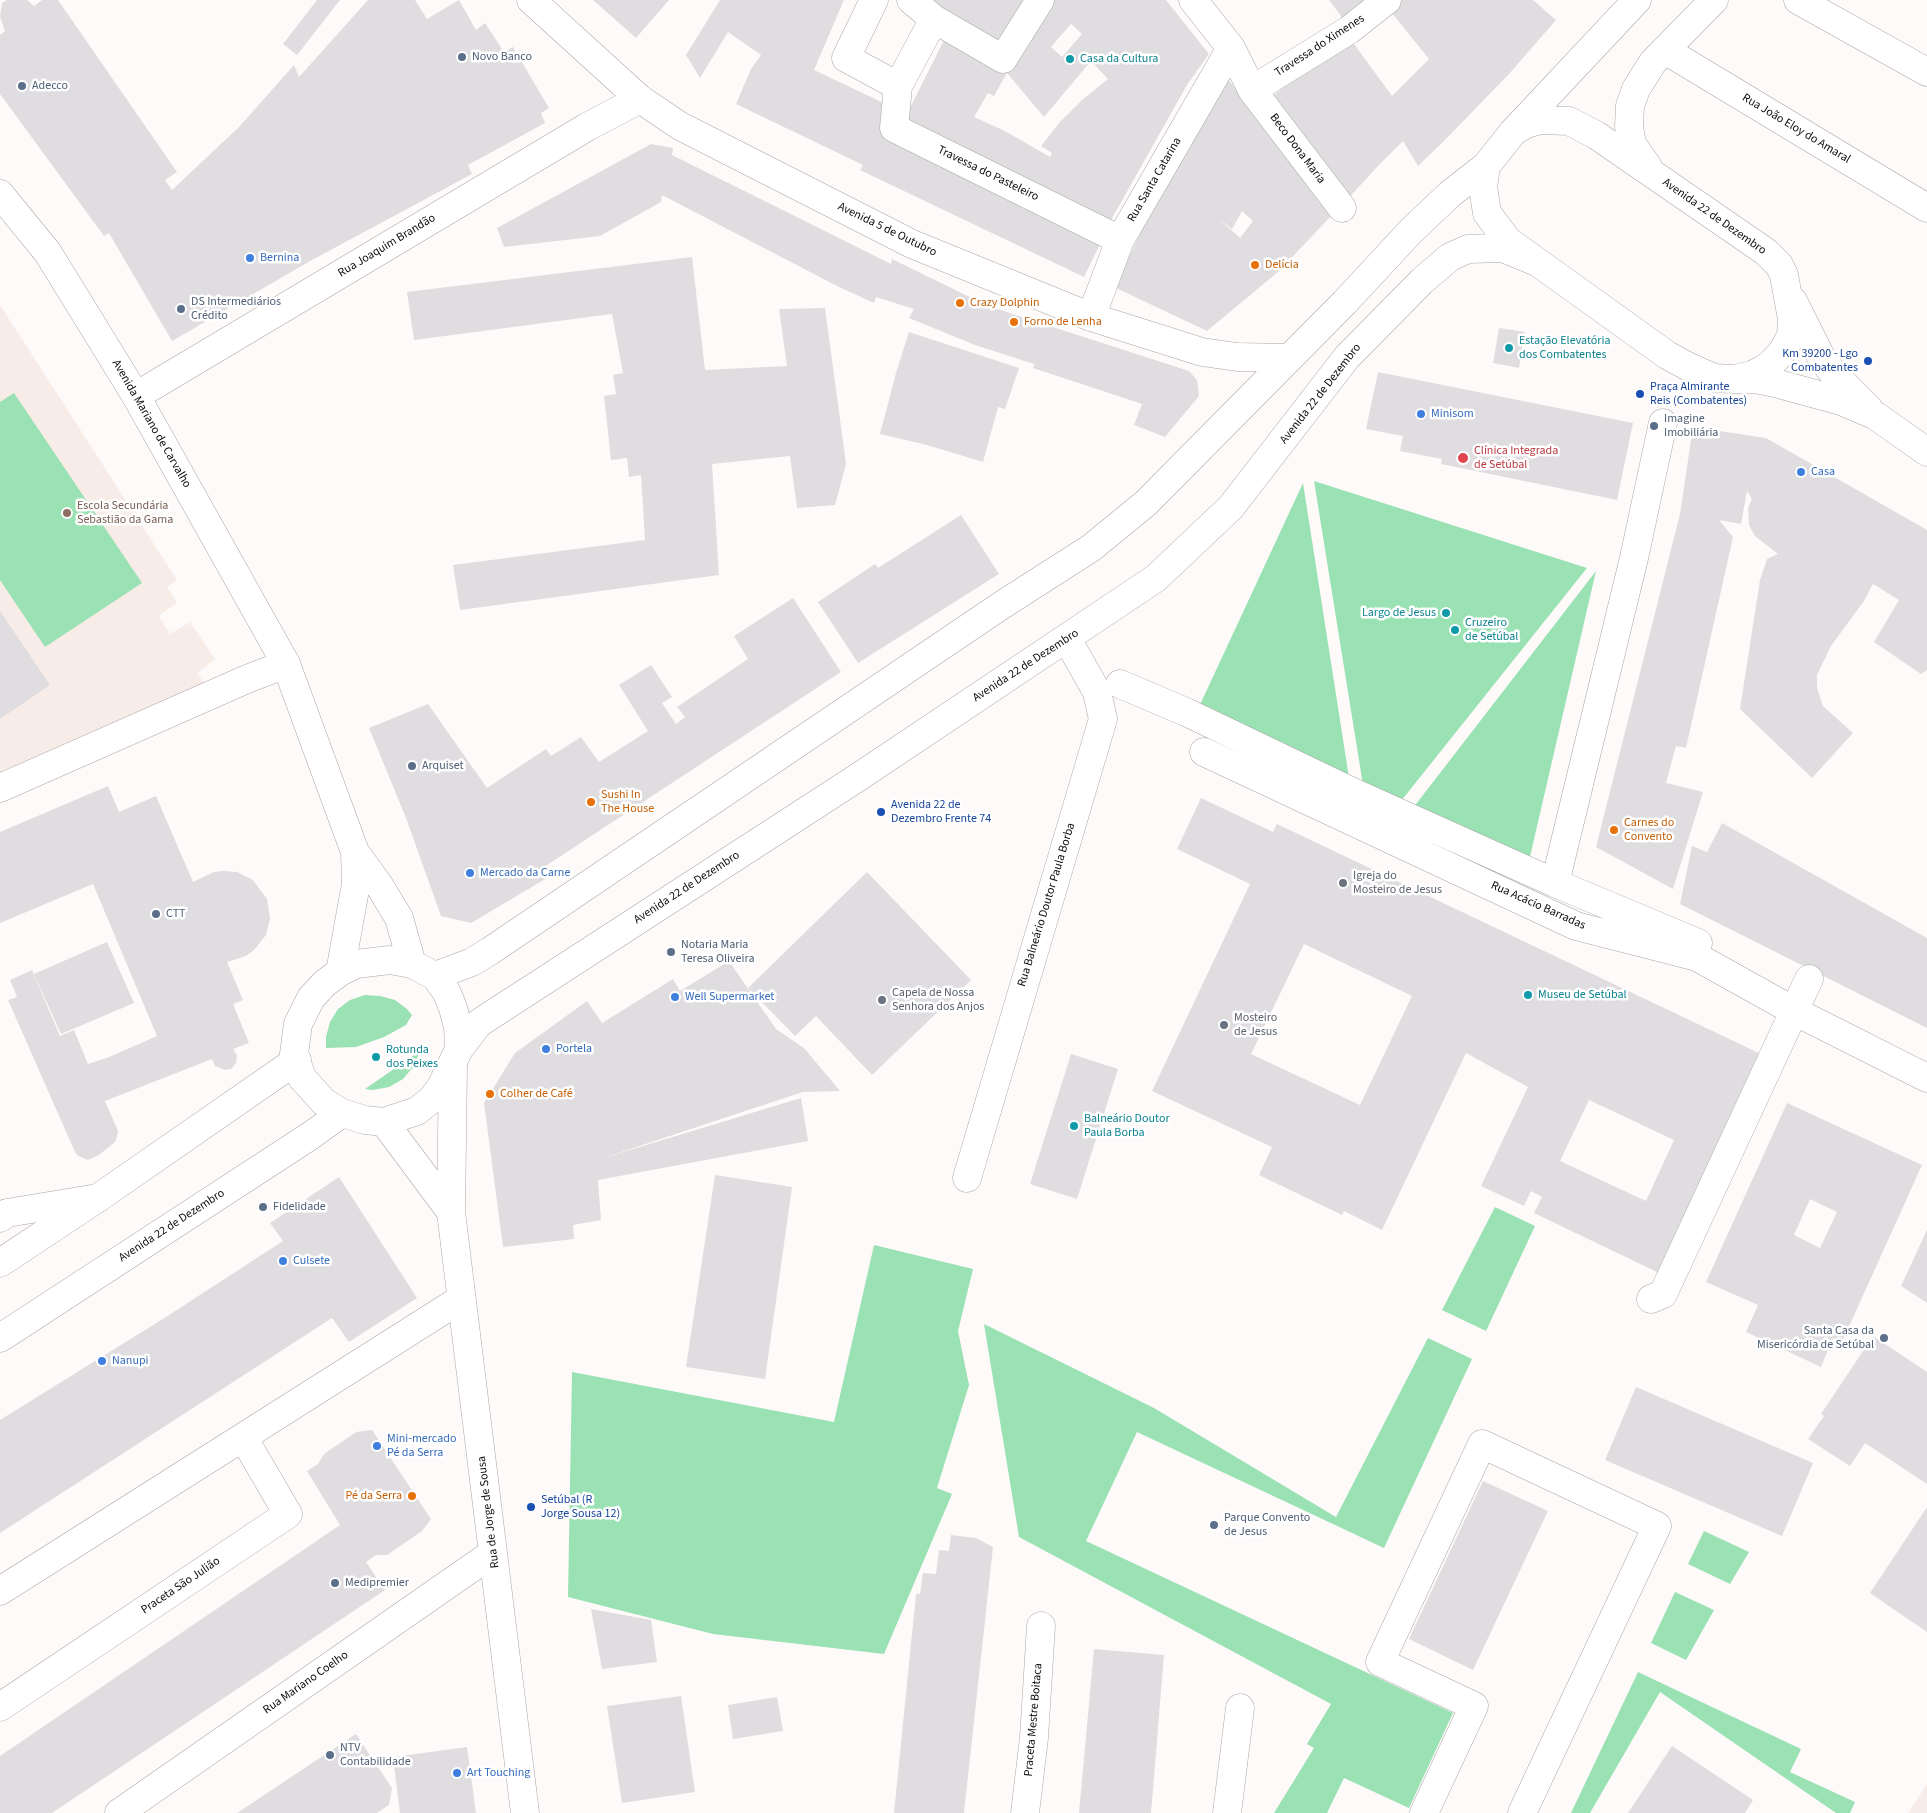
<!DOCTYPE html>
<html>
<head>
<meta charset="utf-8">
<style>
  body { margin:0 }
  canvas { display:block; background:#fefaf9 }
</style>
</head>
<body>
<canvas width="1927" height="1813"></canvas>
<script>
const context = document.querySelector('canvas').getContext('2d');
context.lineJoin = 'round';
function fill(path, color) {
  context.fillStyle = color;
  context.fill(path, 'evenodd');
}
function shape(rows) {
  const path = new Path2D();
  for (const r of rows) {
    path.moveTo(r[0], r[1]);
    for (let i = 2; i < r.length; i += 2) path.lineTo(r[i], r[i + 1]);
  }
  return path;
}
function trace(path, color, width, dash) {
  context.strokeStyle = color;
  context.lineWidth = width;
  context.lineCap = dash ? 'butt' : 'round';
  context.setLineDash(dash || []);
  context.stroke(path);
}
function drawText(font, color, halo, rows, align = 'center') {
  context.font = font + ' "Source Sans 3",sans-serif';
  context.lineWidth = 5;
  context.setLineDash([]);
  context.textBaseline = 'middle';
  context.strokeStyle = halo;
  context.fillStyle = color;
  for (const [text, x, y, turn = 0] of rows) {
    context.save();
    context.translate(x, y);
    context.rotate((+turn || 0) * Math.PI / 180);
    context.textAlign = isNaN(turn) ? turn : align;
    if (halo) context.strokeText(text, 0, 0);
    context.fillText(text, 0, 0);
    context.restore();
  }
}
fill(shape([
  [0,305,177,580,167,587,177,603,159,616,170,634,190,622,215,659,197,673,204,683,0,773],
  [1927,1784,1927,1813,1908,1813]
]), '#f8ece8');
fill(shape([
  [14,393,142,583,45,647,0,580,0,402],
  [1314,481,1587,568,1401,801,1363,785],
  [1303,483,1349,778,1198,709],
  [1596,571,1529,861,1413,808],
  [365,995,380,996,395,1000,407,1009,412,1015,406,1025,384,1037,356,1047,326,1048,326,1037,330,1022,338,1009,350,1000],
  [420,1051,414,1066,403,1079,389,1087,373,1090,365,1089],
  [1495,1207,1535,1226,1486,1331,1442,1310],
  [874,1245,973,1269,958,1331,969,1385,937,1488,952,1494,884,1654,713,1634,568,1597,572,1372,834,1422],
  [984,1324,1154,1408,1336,1517,1428,1338,1472,1359,1384,1548,1137,1432,1086,1541,1453,1713,1409,1808,1344,1778,1327,1813,1274,1813,1314,1748,1307,1744,1331,1704,1019,1537],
  [1704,1531,1749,1552,1730,1584,1688,1564],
  [1675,1592,1714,1610,1686,1660,1651,1643],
  [1638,1672,1801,1749,1790,1772,1855,1802,1850,1813,1836,1813,1660,1692,1590,1813,1571,1813]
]), '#9ae1b4');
fill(shape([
  [7,0,27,0,34,6,42,0,58,0,177,172,165,180,172,190,239,127,294,65,299,77,368,0,415,0,427,19,459,0,476,30,485,23,504,52,513,47,549,108,541,113,545,123,468,165,472,174,312,260,172,341,109,233,104,236,0,94,0,35,5,31,0,17,2,3],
  [317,0,340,0,297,55,283,44],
  [593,0,669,0,636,38],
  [720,0,844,0,814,70,890,106,880,129,956,169,1103,238,1084,277,860,170,863,165,736,104,751,69,761,55,728,32,700,78,686,55],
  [930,0,1034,0,1007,45,972,28],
  [1047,0,1166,0,1209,54,1187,85,1106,229,902,124,946,36,1004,69],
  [1071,24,1082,34,1062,57,1051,47],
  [1091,61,1108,79,1082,100,1060,122,1041,146,1052,153,1050,157,1005,131,974,117,988,93,994,96,1007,73,1044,117],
  [1329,0,1371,0,1344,20],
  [1396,0,1533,0,1556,20,1509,74,1443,142,1418,166,1403,141,1378,166,1345,202,1270,98,1349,37,1392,96,1429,59,1387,7],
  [1228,79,1333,214,1278,272,1207,331,1114,287,1152,210],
  [1242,211,1253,221,1240,238,1218,218,1232,229],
  [651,144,673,148,672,155,891,264,892,259,988,306,1189,371,1197,380,1199,396,1165,437,1134,425,1142,404,1033,368,1034,364,975,345,909,318,914,309,876,297,874,303,837,286,662,195,661,202,600,236,504,247,497,228],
  [692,257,705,370,787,366,779,309,825,308,846,464,835,505,797,508,790,456,712,464,719,575,460,610,453,565,645,540,641,475,629,477,627,458,611,460,604,396,616,394,613,375,623,373,612,314,414,340,407,292],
  [1499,328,1525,332,1519,368,1493,363],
  [909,332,1019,368,1005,409,998,407,983,462,927,445,880,434,896,373],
  [1378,372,1633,423,1617,500,1441,464,1442,459,1400,451,1403,436,1366,429],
  [1693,427,1766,438,1927,530,1927,670,1921,674,1874,642,1899,600,1873,584,1864,601,1831,646,1817,675,1817,688,1823,706,1853,733,1812,778,1740,709,1760,580,1767,559,1778,554,1755,536,1749,525,1748,508,1752,499,1747,491,1741,524,1719,520,1733,537,1686,748,1676,746,1666,783,1703,792,1673,889,1596,847,1680,514],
  [961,515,999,574,858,663,818,602,875,564,878,568],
  [793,598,841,672,541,869,547,878,471,923,441,916,406,818,369,728,428,704,487,788,546,749,551,756,581,737,599,762,648,731,619,685,651,665,672,697,662,703,676,724,685,717,677,707,748,659,734,636],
  [0,611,50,685,0,719],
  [108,786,119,812,156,796,193,882,214,872,223,871,237,872,253,880,267,899,270,918,266,935,254,950,246,956,227,962,243,1000,233,1004,249,1043,233,1049,237,1055,236,1063,231,1069,225,1070,215,1066,212,1059,105,1101,118,1131,117,1137,115,1142,99,1155,88,1160,78,1156,75,1152,8,1000,17,997,10,980,32,970,60,1036,74,1030,88,1064,109,1057,157,1036,93,884,0,923,0,832],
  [1201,798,1273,832,1277,824,1763,1055,1659,1273,1534,1213,1542,1197,1531,1191,1524,1206,1481,1186,1528,1087,1466,1053,1382,1230,1344,1211,1342,1215,1259,1175,1272,1147,1152,1091,1250,884,1177,849],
  [1304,944,1412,996,1360,1105,1251,1054],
  [1589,1100,1674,1140,1646,1201,1560,1161],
  [1722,823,1927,938,1927,1028,1680,904,1692,846,1707,852],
  [867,872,971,980,872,1075,816,1016,795,1036,748,988],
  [107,942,134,1003,61,1034,34,974],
  [729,961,776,1029,804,1048,840,1091,803,1092,600,1159,801,1098,808,1141,598,1180,601,1220,573,1225,574,1239,503,1247,484,1103,515,1053,587,1001,602,1023,673,979,680,991],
  [1071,1054,1118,1069,1077,1199,1030,1184],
  [1787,1103,1922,1165,1842,1342,1833,1338,1821,1367,1746,1332,1758,1305,1706,1282],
  [1810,1199,1837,1212,1820,1248,1794,1235],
  [715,1175,792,1187,765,1379,686,1367],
  [339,1177,417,1298,349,1342,332,1318,0,1533,0,1420,166,1317,283,1241,270,1223],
  [1927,1230,1927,1303,1901,1286],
  [1873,1336,1927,1372,1927,1484,1865,1443,1850,1466,1808,1439,1824,1416,1821,1414],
  [1636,1387,1813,1463,1782,1536,1605,1460],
  [372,1430,431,1519,422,1531,387,1555,376,1555,366,1562,385,1590,52,1813,0,1813,0,1756,340,1525,307,1471,318,1464,324,1454,356,1432],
  [1483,1481,1548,1511,1473,1670,1409,1639],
  [1927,1507,1927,1632,1870,1593],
  [951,1535,976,1538,993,1547,964,1813,894,1813,916,1594,920,1594,923,1573,936,1574,939,1550,949,1551],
  [591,1609,651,1620,657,1662,602,1669],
  [1094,1649,1164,1655,1151,1813,1079,1813],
  [681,1696,695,1792,622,1803,607,1706],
  [777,1697,783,1731,733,1739,728,1705],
  [356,1734,392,1788,389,1805,377,1813,237,1813],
  [1672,1746,1753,1800,1745,1813,1628,1813],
  [467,1747,476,1813,400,1813,393,1757]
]), '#dfdde0');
const minor = shape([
  [874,0,846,58,898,86,934,19],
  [911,0,934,19,1003,59,1040,0],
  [1193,0,1231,48,1252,90,1342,208],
  [1798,0,1927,72],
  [1665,50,1927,208],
  [898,86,894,128,1120,240],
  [1252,90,1349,30,1387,0],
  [1091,317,1120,240,1231,48],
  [136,396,587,127,640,99],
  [1120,684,1186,712,1357,794,1555,883,1698,943],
  [1204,752,1576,926,1697,957,1794,1011,1927,1078],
  [0,788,247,679,286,664],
  [1555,883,1634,558,1663,423],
  [453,1065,451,1212,525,1813],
  [384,1122,451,1212],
  [967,1178,1103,719,1097,692,1067,639],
  [0,1218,7,1213,98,1198],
  [1651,1299,1663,1294,1809,979],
  [0,1591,461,1299],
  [0,1707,288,1514,243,1437],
  [119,1813,493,1553],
  [1025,1813,1034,1738,1041,1626],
  [1227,1813,1240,1708],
  [1424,1813,1474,1706,1380,1662,1482,1444,1657,1526,1522,1813]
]);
const major = shape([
  [531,0,640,99,680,126,912,244,1091,317,1202,352,1237,357,1289,358],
  [1486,166,1483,187,1487,213,1508,241,1667,355,1687,366,1714,378,1735,379,1752,375,1762,370,1771,364,1782,352,1791,336,1792,319,1784,275,1779,265,1766,252,1596,135,1569,121,1540,120,1526,124,1516,130],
  [1648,167,1632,144,1629,127,1630,106,1636,89,1653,62,1714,0],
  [0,194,48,253,136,396,286,664,355,852,379,885,399,918,412,964],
  [1793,301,1821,357,1833,373,1868,408],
  [1738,379,1755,379,1775,383,1841,401,1876,416,1927,452],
  [390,960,412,964,435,976,447,993,453,1008,458,1027,459,1049,441,1087,432,1099,417,1111,384,1122,365,1120,342,1113,324,1102,302,1078,294,1054,298,1024,311,998,325,983,340,972,356,964,390,960],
  [340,972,356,884,355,852],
  [435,976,472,962,490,951,1002,605,1091,548,1146,503,1345,302,1411,231,1450,194,1486,166,1513,132,1637,0],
  [459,1049,479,1023,857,778,1156,578,1231,507,1347,357,1422,281,1450,257,1468,249,1503,248,1537,262],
  [0,1263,98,1198,297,1060],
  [0,1338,310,1136,342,1113]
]);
trace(minor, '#aaa6a5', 29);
trace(major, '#aaa6a5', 29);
trace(minor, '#fff', 28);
trace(major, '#fff', 28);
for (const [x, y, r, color] of [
  [462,57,5,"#5c6f8a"],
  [1070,59,5,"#0f9aa8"],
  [22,86,5,"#5c6f8a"],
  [250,258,5,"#3f7fe0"],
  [1255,265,5,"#e8710a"],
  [960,303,5,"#e8710a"],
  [181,309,5,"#5c6f8a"],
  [1014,322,5,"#e8710a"],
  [1509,348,5,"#0f9aa8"],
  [1868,361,5,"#1a4fb4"],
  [1640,394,5,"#1a4fb4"],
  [1421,414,5,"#3f7fe0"],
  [1654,426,5,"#5c6f8a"],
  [1463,458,6,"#e0444e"],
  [1801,472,5,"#3f7fe0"],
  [67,513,5,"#8d6e63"],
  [1446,613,5,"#0f9aa8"],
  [1455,630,5,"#0f9aa8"],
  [412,766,5,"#5c6f8a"],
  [591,802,5,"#e8710a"],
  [881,812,5,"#1a4fb4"],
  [1614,830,5,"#e8710a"],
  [470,873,5,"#3f7fe0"],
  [1343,883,5,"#6b7280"],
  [156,914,5,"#5c6f8a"],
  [671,952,5,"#5c6f8a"],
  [1528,995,5,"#0f9aa8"],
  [675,997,5,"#3f7fe0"],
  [882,1000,5,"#6b7280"],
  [1224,1025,5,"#6b7280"],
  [546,1049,5,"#3f7fe0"],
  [376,1057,5,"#0f9aa8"],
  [490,1094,5,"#e8710a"],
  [1074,1126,5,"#0f9aa8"],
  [263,1207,5,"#5c6f8a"],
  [283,1261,5,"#3f7fe0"],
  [1884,1338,5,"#5c6f8a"],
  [102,1361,5,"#3f7fe0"],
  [377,1446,5,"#3f7fe0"],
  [412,1496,5,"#e8710a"],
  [531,1507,5,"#1a4fb4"],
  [1214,1525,5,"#5c6f8a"],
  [335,1583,5,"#5c6f8a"],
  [330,1755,5,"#5c6f8a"],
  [457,1773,5,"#3f7fe0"]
]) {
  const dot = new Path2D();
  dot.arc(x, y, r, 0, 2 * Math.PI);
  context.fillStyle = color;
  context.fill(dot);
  trace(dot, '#fff', 2);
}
drawText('12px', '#0c0b0b', '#fff', [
  ["Travessa do Ximenes",1320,46,-33],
  ["Rua João Eloy do Amaral",1796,129,31],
  ["Beco Dona Maria",1297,149,53],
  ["Travessa do Pasteleiro",988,174,26],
  ["Rua Santa Catarina",1155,180,-60],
  ["Avenida 22 de Dezembro",1714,217,35],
  ["Avenida 5 de Outubro",887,230,26],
  ["Rua Joaquim Brandão",387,246,-31],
  ["Avenida 22 de Dezembro",1321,394,-52],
  ["Avenida Mariano de Carvalho",151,424,60],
  ["Avenida 22 de Dezembro",1026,666,-33],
  ["Avenida 22 de Dezembro",687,888,-33],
  ["Rua Balneário Doutor Paula Borba",1047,905,-73],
  ["Rua Acácio Barradas",1538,906,24],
  ["Avenida 22 de Dezembro",172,1226,-33],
  ["Rua de Jorge de Sousa",489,1512,-97],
  ["Praceta São Julião",181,1586,-34],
  ["Rua Mariano Coelho",306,1683,-35],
  ["Praceta Mestre Boitaca",1034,1720,-85]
]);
drawText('12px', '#4e5e75', '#fff', [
  ["Novo Banco",472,57],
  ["Adecco",32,86],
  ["DS Intermediários",191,302],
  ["Crédito",191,316],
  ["Imagine",1664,419],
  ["Imobiliária",1664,433],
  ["Arquiset",422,766],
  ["CTT",166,914],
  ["Notaria Maria",681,945],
  ["Teresa Oliveira",681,959],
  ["Fidelidade",273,1207],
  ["Santa Casa da",1874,1331,"right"],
  ["Misericórdia de Setúbal",1874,1345,"right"],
  ["Parque Convento",1224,1518],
  ["de Jesus",1224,1532],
  ["Medipremier",345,1583],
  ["NTV",340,1748],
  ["Contabilidade",340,1762]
], 'left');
drawText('12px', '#0d838f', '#fff', [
  ["Casa da Cultura",1080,59],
  ["Estação Elevatória",1519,341],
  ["dos Combatentes",1519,355],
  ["Largo de Jesus",1436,613,"right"],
  ["Cruzeiro",1465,623],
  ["de Setúbal",1465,637],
  ["Museu de Setúbal",1538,995],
  ["Rotunda",386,1050],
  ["dos Peixes",386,1064],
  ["Balneário Doutor",1084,1119],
  ["Paula Borba",1084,1133]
], 'left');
drawText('12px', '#366cbe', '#fff', [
  ["Bernina",260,258],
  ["Minisom",1431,414],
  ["Casa",1811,472],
  ["Mercado da Carne",480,873],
  ["Well Supermarket",685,997],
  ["Portela",556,1049],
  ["Culsete",293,1261],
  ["Nanupi",112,1361],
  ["Mini-mercado",387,1439],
  ["Pé da Serra",387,1453],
  ["Art Touching",467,1773]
], 'left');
drawText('12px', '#c56008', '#fff', [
  ["Delícia",1265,265],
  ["Crazy Dolphin",970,303],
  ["Forno de Lenha",1024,322],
  ["Sushi In",601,795],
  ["The House",601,809],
  ["Carnes do",1624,823],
  ["Convento",1624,837],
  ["Colher de Café",500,1094],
  ["Pé da Serra",402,1496,"right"]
], 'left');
drawText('12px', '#164399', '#fff', [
  ["Km 39200 - Lgo",1858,354,"right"],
  ["Combatentes",1858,368,"right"],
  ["Praça Almirante",1650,387],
  ["Reis (Combatentes)",1650,401],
  ["Avenida 22 de",891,805],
  ["Dezembro Frente 74",891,819],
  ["Setúbal (R",541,1500],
  ["Jorge Sousa 12)",541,1514]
], 'left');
drawText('12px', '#be3a42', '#fff', [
  ["Clínica Integrada",1474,451],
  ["de Setúbal",1474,465]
], 'left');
drawText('12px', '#785e54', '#fff', [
  ["Escola Secundária",77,506],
  ["Sebastião da Gama",77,520]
], 'left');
drawText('12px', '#5b616d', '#fff', [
  ["Igreja do",1353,876],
  ["Mosteiro de Jesus",1353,890],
  ["Capela de Nossa",892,993],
  ["Senhora dos Anjos",892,1007],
  ["Mosteiro",1234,1018],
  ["de Jesus",1234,1032]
], 'left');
</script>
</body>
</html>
